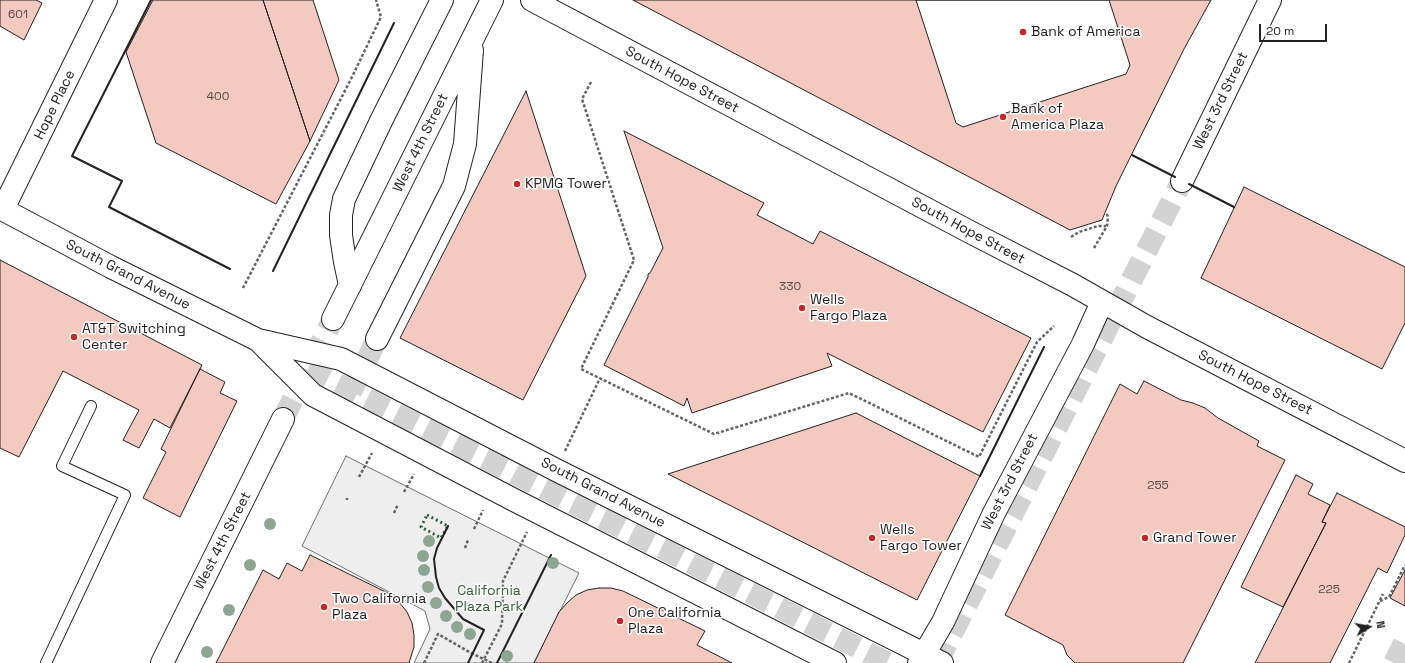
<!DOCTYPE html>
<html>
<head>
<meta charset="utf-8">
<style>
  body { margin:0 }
  #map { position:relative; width:1405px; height:663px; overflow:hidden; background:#fff; font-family:"Space Grotesk",sans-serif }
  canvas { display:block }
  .north { position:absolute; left:1349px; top:607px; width:40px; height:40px; -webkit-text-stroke:3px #fff; paint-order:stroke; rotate:79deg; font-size:11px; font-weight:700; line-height:16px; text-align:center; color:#222 }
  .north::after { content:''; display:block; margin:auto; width:14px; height:18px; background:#222; clip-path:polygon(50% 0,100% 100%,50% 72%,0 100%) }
  .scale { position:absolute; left:1259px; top:24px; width:68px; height:18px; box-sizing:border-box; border:2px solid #222; border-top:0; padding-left:5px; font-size:12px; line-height:14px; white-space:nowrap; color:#222; -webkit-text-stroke:3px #fff; paint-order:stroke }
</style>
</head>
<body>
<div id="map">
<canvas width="1405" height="663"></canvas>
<div class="north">N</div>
<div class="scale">20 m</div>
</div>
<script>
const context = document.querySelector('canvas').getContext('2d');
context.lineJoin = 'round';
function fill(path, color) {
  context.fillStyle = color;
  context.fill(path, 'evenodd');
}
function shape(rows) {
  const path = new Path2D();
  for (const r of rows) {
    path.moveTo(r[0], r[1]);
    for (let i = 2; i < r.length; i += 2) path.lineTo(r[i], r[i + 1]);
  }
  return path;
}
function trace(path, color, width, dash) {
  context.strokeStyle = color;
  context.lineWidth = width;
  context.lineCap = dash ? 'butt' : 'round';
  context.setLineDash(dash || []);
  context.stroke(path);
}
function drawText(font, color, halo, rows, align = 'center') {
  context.font = font + ' "Space Grotesk",sans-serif';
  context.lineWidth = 3;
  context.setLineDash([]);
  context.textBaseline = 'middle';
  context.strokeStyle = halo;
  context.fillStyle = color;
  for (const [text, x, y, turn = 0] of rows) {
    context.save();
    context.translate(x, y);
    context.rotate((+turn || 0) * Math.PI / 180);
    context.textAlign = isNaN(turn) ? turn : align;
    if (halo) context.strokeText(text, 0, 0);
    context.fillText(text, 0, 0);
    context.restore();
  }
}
const green = shape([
  [346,456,579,573,534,663,414,663,430,629,425,611,302,546,346,456]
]);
fill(green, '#eee');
trace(green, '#6f6f6f', 1);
const building = shape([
  [0,0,36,0,42,3,24,40,0,26,0,0],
  [153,0,263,0,310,141,276,204,156,143,126,52,153,0],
  [263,0,313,0,339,80,310,141,263,0],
  [633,0,1211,0,1184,49,1116,186,1102,220,1070,230,633,0],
  [916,0,1109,0,1130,65,1126,74,963,127,956,123,916,0],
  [526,91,586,276,523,400,400,338,526,91],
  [624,131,764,203,757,215,813,244,820,231,1031,338,983,432,827,353,832,366,692,413,687,398,684,406,604,365,648,277,648,274,650,273,663,248,624,131],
  [1244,187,1405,267,1405,323,1382,369,1201,278,1244,187],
  [0,260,202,365,170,428,154,419,139,448,123,440,139,410,63,371,19,457,0,448,0,260],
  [200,369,225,382,220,393,237,401,180,517,143,498,166,452,161,449,200,369],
  [1144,381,1181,400,1193,403,1205,408,1218,418,1259,441,1257,446,1285,460,1183,663,1075,663,1067,655,1063,645,1005,615,1120,384,1137,394,1144,381],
  [856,413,980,476,917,600,668,474,856,413],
  [1296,475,1313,484,1308,494,1330,505,1322,522,1326,523,1283,607,1241,587,1296,475],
  [1337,493,1405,527,1405,535,1387,573,1378,568,1330,663,1255,663,1326,523,1322,522,1337,493],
  [310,555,390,594,399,602,407,612,412,623,414,635,414,647,409,663,216,663,263,570,279,579,287,563,302,571,310,555],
  [1405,570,1405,606,1390,598,1405,570],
  [599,588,611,588,623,591,705,631,697,645,732,663,534,663,559,612,567,603,576,595,587,590,599,588]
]);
fill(building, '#f3c9c0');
trace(building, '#222', 1);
trace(shape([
  [308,369,888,663],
  [1394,663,1405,641]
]), '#d3d3d3', 22, [22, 11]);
trace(shape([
  [351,392,377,339],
  [283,419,333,319],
  [937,663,1182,181]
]), '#d3d3d3', 22, [22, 11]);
const service = shape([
  [46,663,125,495,62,466,91,406]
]);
const secondary = shape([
  [532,0,970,232,1073,285,1147,327,1405,461],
  [3,209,106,0],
  [350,285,345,262,341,235,341,215,344,199,382,119,442,0],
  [919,663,943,622,994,513,1083,344,1102,302]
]);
const primary = shape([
  [1182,181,1270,0],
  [0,208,111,267,258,340,341,359,556,470,942,663],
  [333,319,492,0],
  [377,339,454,186,465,144,472,50],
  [258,340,313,395,514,500,835,663],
  [162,663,283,419]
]);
trace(service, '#222', 12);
trace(secondary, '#222', 24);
trace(primary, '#222', 24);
trace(shape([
  [591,82,582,99,634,260,581,369,714,434,849,393,979,457,1037,342,1054,326],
  [1071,237,1079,232,1098,226,1106,226],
  [1094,248,1107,226,1108,217,1106,212],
  [243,288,351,79,381,17,376,0],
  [565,451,600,378],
  [359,477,372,453],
  [404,492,414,474],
  [347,500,347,498],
  [394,513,398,504],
  [474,529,483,510],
  [465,548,468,540],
  [1380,601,1389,597,1405,565],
  [424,663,438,634,471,653],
  [482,663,502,624,503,581,527,532],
  [1349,663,1383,594]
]), '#646464', 2.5, [3, 2]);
trace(service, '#fff', 10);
trace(secondary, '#fff', 22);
trace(primary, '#fff', 22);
trace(shape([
  [471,653,492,663]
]), '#646464', 2.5, [3, 2]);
trace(shape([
  [427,515,448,526,441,538,421,527,427,515]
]), '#2f5e38', 3, [2, 3]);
trace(shape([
  [151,0,72,156,122,181,109,207,230,269],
  [1132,155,1175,177],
  [1189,184,1234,207],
  [273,271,394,23],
  [980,476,1044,347],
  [448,526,437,548,434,559,436,577,439,588,445,598,463,619,484,630,468,663],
  [497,663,551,555]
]), '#222', 2);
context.fillStyle = '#8da692';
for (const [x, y] of [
  [270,524],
  [429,541],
  [423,556],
  [553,563],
  [250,565],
  [424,570],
  [428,587],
  [436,603],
  [229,610],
  [446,616],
  [457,627],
  [470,634],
  [207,652],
  [507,656]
]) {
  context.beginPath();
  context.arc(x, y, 6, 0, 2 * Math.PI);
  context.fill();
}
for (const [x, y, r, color] of [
  [1023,32,4,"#c62828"],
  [1003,117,4,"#c62828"],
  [517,184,4,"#c62828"],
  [802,308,4,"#c62828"],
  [74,337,4,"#c62828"],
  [872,538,4,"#c62828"],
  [1145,538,4,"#c62828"],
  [324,607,4,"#c62828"],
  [620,621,4,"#c62828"]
]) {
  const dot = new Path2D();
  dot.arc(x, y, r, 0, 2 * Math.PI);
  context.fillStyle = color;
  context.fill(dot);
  trace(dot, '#fff', 1.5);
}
drawText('12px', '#564c4a', null, [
  ["601",18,15],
  ["400",218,97],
  ["330",790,287],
  ["255",1158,486],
  ["225",1329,590]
]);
drawText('14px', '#222', '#fff', [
  ["Bank of America",1031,32],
  ["Bank of",1011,109],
  ["America Plaza",1011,125],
  ["KPMG Tower",525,184],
  ["Wells",810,300],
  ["Fargo Plaza",810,316],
  ["AT&T Switching",82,329],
  ["Center",82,345],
  ["Wells",880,530],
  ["Fargo Tower",880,546],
  ["Grand Tower",1153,538],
  ["Two California",332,599],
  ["Plaza",332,615],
  ["One California",628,613],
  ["Plaza",628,629]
], 'left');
drawText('14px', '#222', '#fff', [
  ["South Hope Street",682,80,28],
  ["West 3rd Street",1221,101,-64],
  ["Hope Place",55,105,-64],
  ["West 4th Street",421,143,-64],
  ["South Hope Street",968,231,28],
  ["South Grand Avenue",128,275,27],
  ["South Hope Street",1255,383,27],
  ["West 3rd Street",1010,482,-63],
  ["South Grand Avenue",603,493,27],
  ["West 4th Street",223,541,-63]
]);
drawText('14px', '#2f5e38', '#fff', [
  ["California",489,591],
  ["Plaza Park",489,607]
]);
</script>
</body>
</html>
